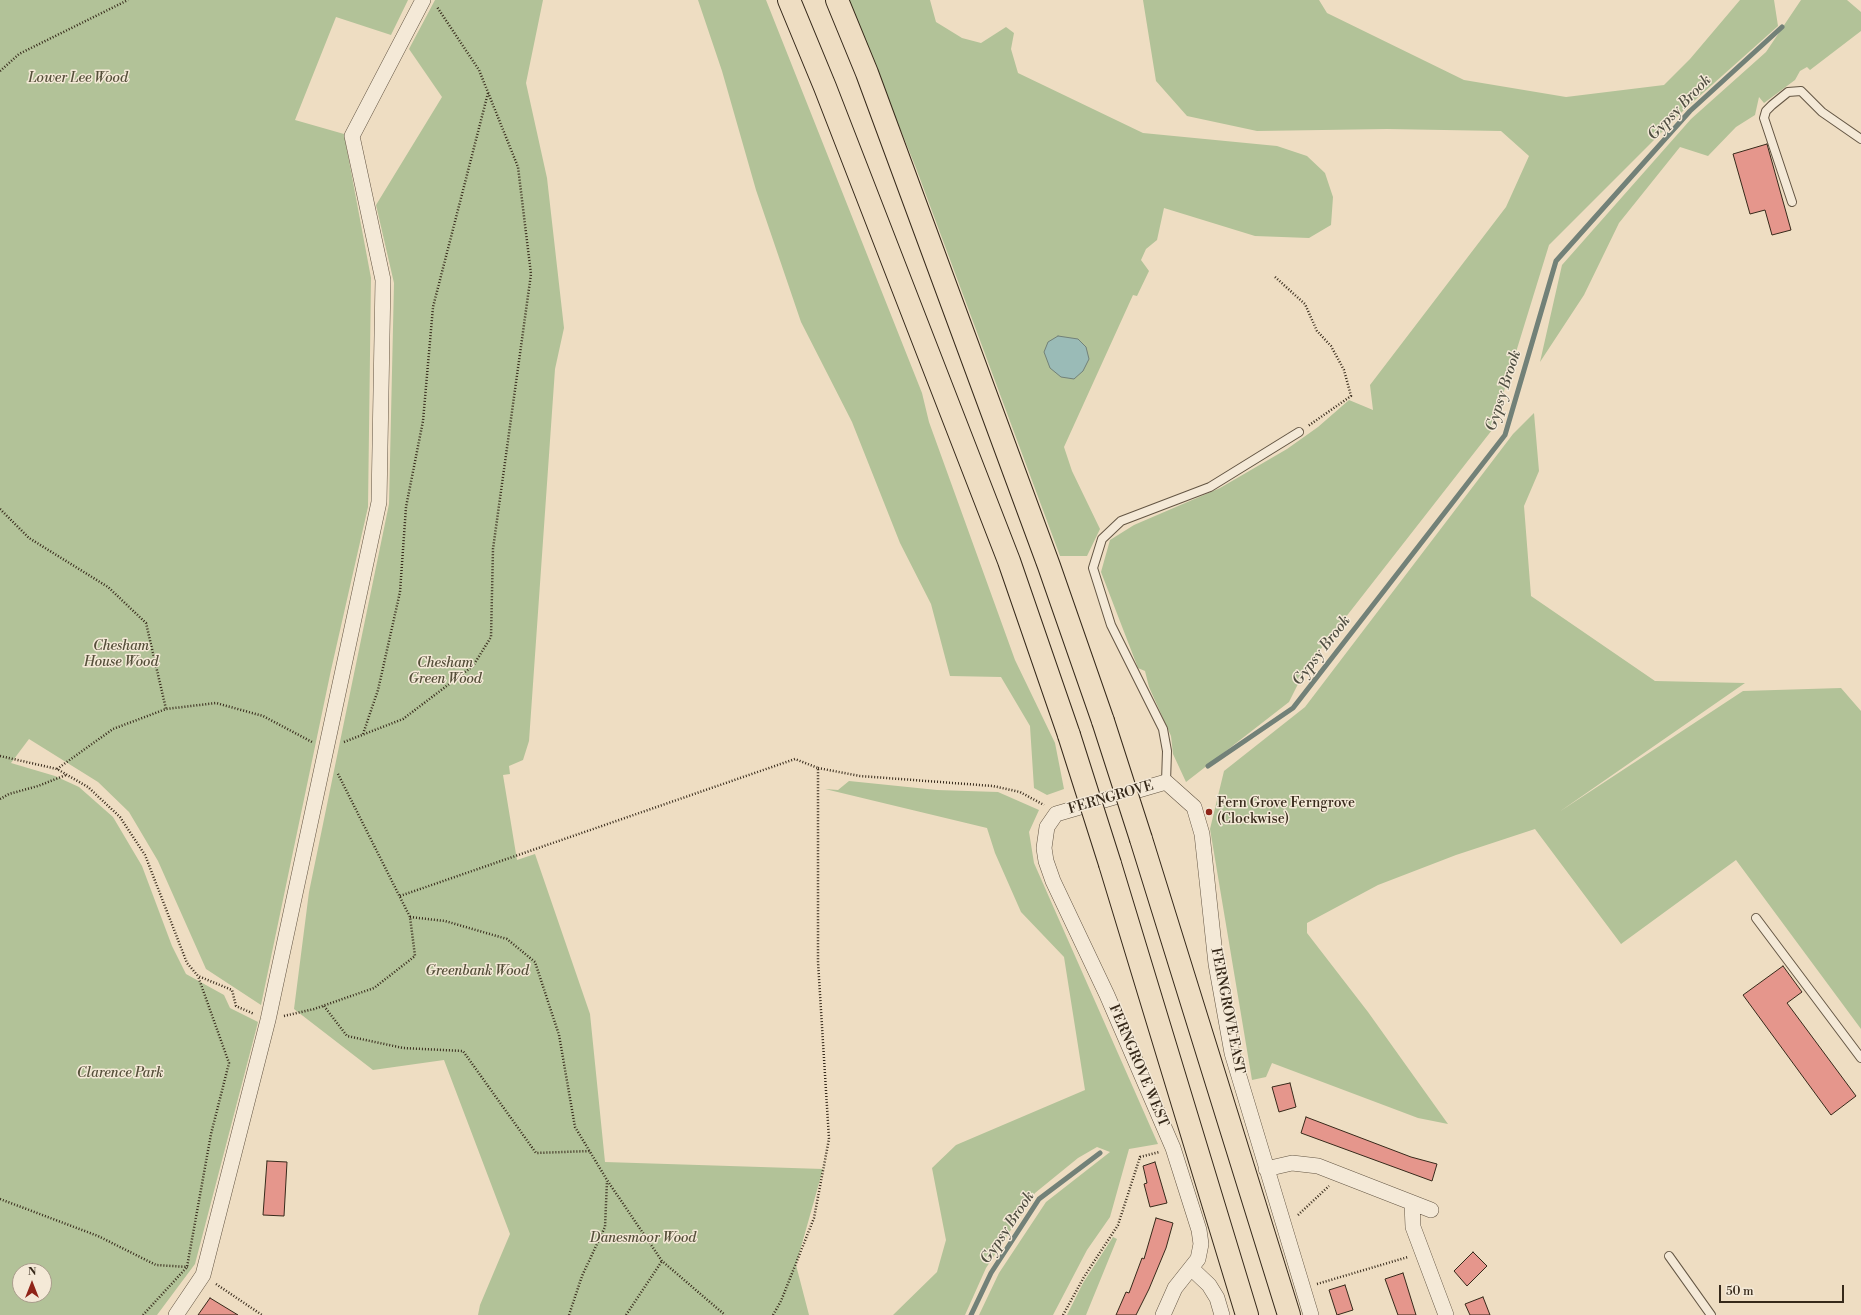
<!DOCTYPE html>
<html>
<head>
<meta charset="utf-8">
<style>
  body { margin:0 }
  #map { position:relative; width:1861px; height:1315px; overflow:hidden; background:#eeddc2; font-family:"Libre Bodoni",serif }
  canvas { display:block }
  .north { position:absolute; left:12px; top:1263px; width:40px; height:40px; box-sizing:border-box; background:#f4e9d7; border:1px solid #a89c8b; border-radius:50%; rotate:0deg; font-size:11px; font-weight:700; line-height:16px; text-align:center; color:#36291a }
  .north::after { content:''; display:block; margin:auto; width:14px; height:18px; background:#8f2418; clip-path:polygon(50% 0,100% 100%,50% 72%,0 100%) }
  .scale { position:absolute; left:1719px; top:1285px; width:125px; height:18px; box-sizing:border-box; border:2px solid #36291a; border-top:0; padding-left:5px; font-size:12px; line-height:14px; white-space:nowrap; color:#36291a; -webkit-text-stroke:3px #f4e9d7; paint-order:stroke }
</style>
</head>
<body>
<div id="map">
<canvas width="1861" height="1315"></canvas>
<div class="north">N</div>
<div class="scale">50 m</div>
</div>
<script>
const context = document.querySelector('canvas').getContext('2d');
context.lineJoin = 'round';
function fill(path, color) {
  context.fillStyle = color;
  context.fill(path, 'evenodd');
}
function shape(rows) {
  const path = new Path2D();
  for (const r of rows) {
    path.moveTo(r[0], r[1]);
    for (let i = 2; i < r.length; i += 2) path.lineTo(r[i], r[i + 1]);
  }
  return path;
}
function trace(path, color, width, dash) {
  context.strokeStyle = color;
  context.lineWidth = width;
  context.lineCap = dash ? 'butt' : 'round';
  context.setLineDash(dash || []);
  context.stroke(path);
}
function drawText(font, color, halo, rows, align = 'center') {
  context.font = font + ' "Libre Bodoni",serif';
  context.lineWidth = 3;
  context.setLineDash([]);
  context.textBaseline = 'middle';
  context.strokeStyle = halo;
  context.fillStyle = color;
  for (const [text, x, y, turn = 0] of rows) {
    context.save();
    context.translate(x, y);
    context.rotate((+turn || 0) * Math.PI / 180);
    context.textAlign = isNaN(turn) ? turn : align;
    if (halo) context.strokeText(text, 0, 0);
    context.fillText(text, 0, 0);
    context.restore();
  }
}
fill(shape([
  [0,0,408,0,391,35,336,17,295,120,344,134,371,278,368,507,331,670,261,1005,206,969,158,861,129,812,98,782,29,739,11,763,55,776,79,787,113,817,142,866,172,946,186,974,224,995,230,1008,258,1022,195,1264,157,1315,0,1315],
  [20,1271,44,1271,44,1295,20,1295],
  [435,0,543,0,526,83,547,178,564,328,555,369,529,741,523,760,509,766,510,774,503,775,517,860,535,854,590,1014,605,1162,823,1169,796,1265,809,1315,478,1315,480,1305,510,1234,444,1060,373,1070,294,1009,309,892,389,504,394,283,376,205,442,97,409,49],
  [698,0,766,0,922,393,929,422,1015,660,1055,743,1064,789,1047,795,1034,788,1030,726,1001,677,950,676,931,604,900,543,852,422,801,322,756,190,722,71],
  [848,0,930,0,936,22,962,38,981,43,1006,27,1014,33,1011,49,1018,73,1143,133,1277,146,1307,156,1325,173,1333,197,1331,225,1309,238,1255,236,1164,208,1157,240,1146,249,1141,260,1149,271,1137,296,1133,295,1064,447,1072,471,1100,529,1087,556,1060,556,916,168],
  [1143,0,1319,0,1327,13,1464,80,1566,97,1664,85,1690,59,1740,0,1774,0,1778,26,1685,109,1549,245,1492,430,1306,668,1289,702,1186,782,1173,754,1171,736,1149,687,1145,671,1138,668,1101,572,1110,540,1134,525,1220,488,1287,449,1318,427,1349,400,1373,410,1370,385,1506,207,1529,156,1501,131,1387,129,1257,131,1187,116,1156,81],
  [1801,0,1847,0,1861,12,1861,31,1810,70,1807,67,1800,71,1795,80,1764,103,1759,97,1755,115,1736,127,1708,156,1680,147,1619,223,1584,295,1540,362,1562,265,1691,119,1766,52],
  [1534,413,1539,471,1524,506,1531,596,1655,681,1745,683,1559,812,1743,691,1841,688,1861,711,1861,1029,1736,860,1621,944,1535,829,1456,855,1378,885,1307,923,1307,933,1368,1012,1448,1124,1418,1118,1272,1063,1266,1077,1252,1080,1210,829,1224,771,1305,707,1513,434],
  [849,781,937,790,998,792,1039,810,1029,832,1034,863,1158,1144,1129,1149,1110,1217,1087,1250,1053,1315,979,1315,999,1273,1046,1202,1110,1152,1097,1147,1078,1158,1035,1193,986,1268,965,1315,893,1315,937,1272,946,1240,932,1168,956,1145,1085,1090,1064,957,1021,912,995,853,987,828,825,789,838,790],
  [1113,1237,1117,1239,1086,1315,1067,1315,1083,1283]
]), '#b2c298');
const water = shape([
  [1058,336,1078,339,1086,347,1089,359,1083,371,1074,379,1061,377,1050,368,1044,352,1048,342,1058,336]
]);
fill(water, '#9abbb7');
trace(water, '#728178', 1);
trace(shape([
  [1208,766,1293,708,1505,435,1556,261,1690,111,1782,27],
  [971,1315,991,1273,1039,1199,1100,1153]
]), '#728178', 5);
const building = shape([
  [1767,144,1791,230,1772,235,1765,210,1750,214,1733,154,1767,144],
  [1783,966,1802,992,1787,1003,1856,1096,1831,1115,1743,995,1783,966],
  [1290,1083,1296,1107,1279,1112,1272,1087,1290,1083],
  [1306,1117,1411,1157,1437,1164,1432,1181,1301,1133,1306,1117],
  [267,1161,287,1162,284,1216,263,1215,267,1161],
  [1155,1162,1167,1203,1150,1207,1144,1184,1147,1183,1143,1166,1155,1162],
  [1156,1218,1173,1223,1166,1248,1149,1289,1136,1315,1116,1315,1126,1292,1129,1293,1142,1258,1144,1259,1156,1218],
  [1473,1252,1487,1266,1467,1286,1454,1271,1473,1252],
  [1403,1273,1416,1315,1398,1315,1385,1279,1403,1273],
  [1345,1285,1353,1310,1337,1315,1329,1290,1345,1285],
  [1483,1297,1490,1315,1470,1315,1465,1304,1483,1297],
  [210,1298,238,1315,198,1315,210,1298]
]);
fill(building, '#e5968c');
trace(building, '#36291a', 1);
const lane = shape([
  [1792,202,1764,118,1766,111,1772,105,1788,92,1801,91,1822,112,1861,139],
  [1166,782,1167,751,1163,729,1111,625,1093,568,1102,539,1121,521,1210,487,1299,432],
  [1756,918,1861,1058],
  [1669,1256,1711,1315]
]);
const street = shape([
  [1266,1169,1292,1163,1318,1166,1431,1210],
  [1412,1203,1413,1227,1446,1315],
  [1191,1268,1209,1285,1217,1298,1222,1315],
  [176,1315,203,1275,268,1020,379,502,383,280,352,136,423,0],
  [1163,1315,1175,1288,1198,1259,1201,1244,1199,1230,1173,1148,1107,995,1053,881,1046,861,1044,848,1047,827,1056,814,1166,782,1194,807,1202,834,1216,964,1232,1053,1311,1315]
]);
const highway = shape([
  [789,0,825,87,1009,561,1069,735],
  [837,0,867,73,1049,566,1103,721],
  [1141,839,1289,1315],
  [1110,864,1247,1315]
]);
trace(lane, '#645644', 10);
trace(street, '#645644', 16);
trace(highway, '#36291a', 24);
trace(shape([
  [0,71,19,54,128,0],
  [1275,277,1305,304,1317,331,1331,346,1344,370,1351,396,1308,426],
  [0,509,29,538,108,587,146,623,166,709],
  [363,734,378,690,400,592,406,507,423,421,433,307,488,93],
  [344,742,403,719,473,666,491,637,493,549,531,274,518,167,479,70,437,7],
  [0,756,57,769,88,787,120,817,145,855,187,963,198,976,232,990,236,1006,254,1014],
  [818,768,860,776,993,786,1020,792,1044,805],
  [57,769,113,729,166,709,216,703,263,716,312,742],
  [0,799,9,794,38,786,66,775],
  [400,896,795,759,818,768,818,962,829,1139,814,1218,781,1301,773,1315],
  [410,917,445,921,507,939,535,962,559,1035,575,1127,607,1180,662,1261,725,1315],
  [324,1006,347,1036,403,1048,463,1051,536,1153,590,1151],
  [284,1016,314,1009,374,988,415,956,410,917,337,772],
  [0,1199,98,1236,156,1265,188,1267],
  [1298,1215,1329,1186],
  [216,1284,262,1315],
  [1317,1284,1408,1257],
  [143,1315,187,1267,211,1134,229,1063,198,976],
  [569,1315,582,1276,605,1227,607,1181],
  [626,1315,662,1261],
  [1063,1315,1084,1277,1118,1225,1140,1157,1159,1152]
]), '#36291a', 2.5, [1, 2]);
trace(lane, '#f4e9d7', 8);
trace(street, '#f4e9d7', 15);
trace(highway, '#eeddc2', 22);
const highwayBridge = shape([
  [1103,721,1141,839],
  [1069,735,1110,864]
]);
trace(highwayBridge, '#36291a', 24, []);
trace(highwayBridge, '#eeddc2', 22);
for (const [x, y, r, color] of [
  [1209,812,4,"#8f2418"]
]) {
  const dot = new Path2D();
  dot.arc(x, y, r, 0, 2 * Math.PI);
  context.fillStyle = color;
  context.fill(dot);
  trace(dot, '#f4e9d7', 1.5);
}
drawText('italic 14px', '#554f3a', '#f4e9d7', [
  ["Lower Lee Wood",78,79],
  ["Chesham",121,647],
  ["House Wood",121,663],
  ["Chesham",445,664],
  ["Green Wood",445,680],
  ["Greenbank Wood",477,972],
  ["Clarence Park",120,1074],
  ["Danesmoor Wood",643,1239]
]);
drawText('14px', '#36291a', '#f4e9d7', [
  ["FERNGROVE",1111,798,-16],
  ["FERNGROVE EAST",1227,1011,79],
  ["FERNGROVE WEST",1138,1066,67]
]);
drawText('14px', '#36291a', '#f4e9d7', [
  ["Fern Grove Ferngrove",1217,804],
  ["(Clockwise)",1217,820]
], 'left');
drawText('italic 15px', '#4f4e41', '#f4e9d7', [
  ["Gypsy Brook",1680,108,-46],
  ["Gypsy Brook",1504,391,-72],
  ["Gypsy Brook",1322,651,-52],
  ["Gypsy Brook",1008,1228,-56]
]);
</script>
</body>
</html>
